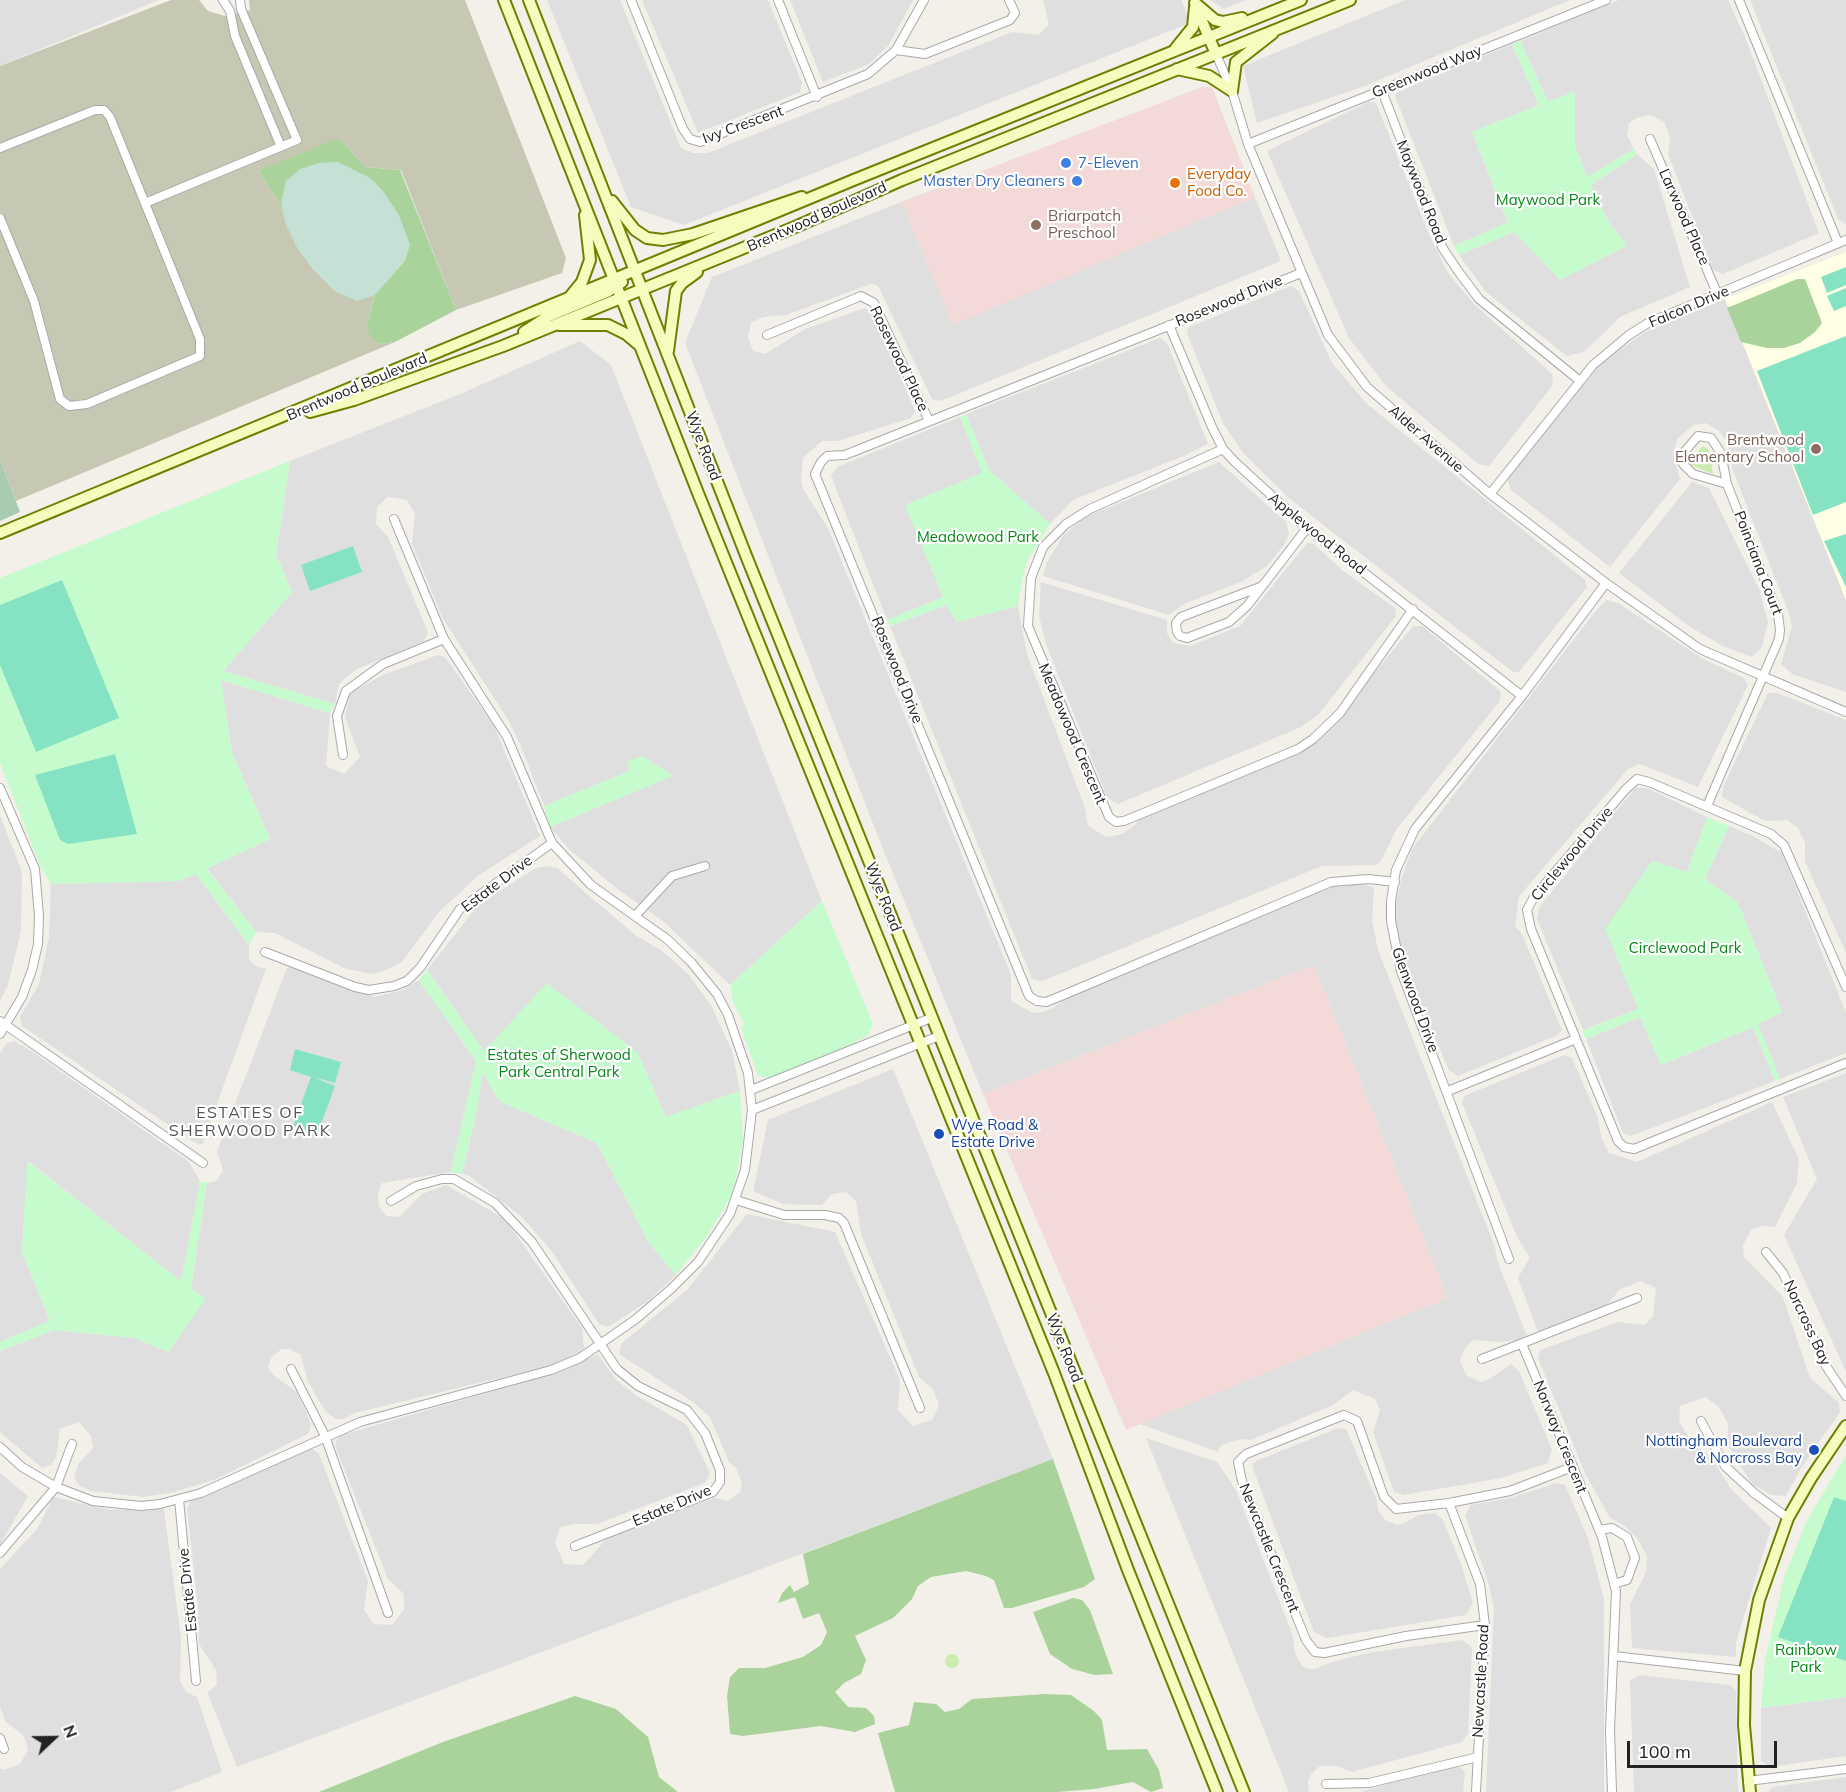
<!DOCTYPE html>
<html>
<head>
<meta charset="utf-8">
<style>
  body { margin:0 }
  #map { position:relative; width:1846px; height:1792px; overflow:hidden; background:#f2f0e9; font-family:Mulish,sans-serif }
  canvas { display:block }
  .north { position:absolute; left:24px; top:1708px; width:60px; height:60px; -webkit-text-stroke:4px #fff; paint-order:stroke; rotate:68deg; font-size:16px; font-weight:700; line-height:24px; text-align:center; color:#222 }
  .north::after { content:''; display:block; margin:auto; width:21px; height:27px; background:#222; clip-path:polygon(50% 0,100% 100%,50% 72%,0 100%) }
  .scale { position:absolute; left:1627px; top:1741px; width:150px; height:27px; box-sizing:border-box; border:3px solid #222; border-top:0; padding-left:8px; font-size:18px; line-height:21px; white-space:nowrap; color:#222; -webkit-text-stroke:4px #fff; paint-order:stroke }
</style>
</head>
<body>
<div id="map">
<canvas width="1846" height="1792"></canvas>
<div class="north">N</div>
<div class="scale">100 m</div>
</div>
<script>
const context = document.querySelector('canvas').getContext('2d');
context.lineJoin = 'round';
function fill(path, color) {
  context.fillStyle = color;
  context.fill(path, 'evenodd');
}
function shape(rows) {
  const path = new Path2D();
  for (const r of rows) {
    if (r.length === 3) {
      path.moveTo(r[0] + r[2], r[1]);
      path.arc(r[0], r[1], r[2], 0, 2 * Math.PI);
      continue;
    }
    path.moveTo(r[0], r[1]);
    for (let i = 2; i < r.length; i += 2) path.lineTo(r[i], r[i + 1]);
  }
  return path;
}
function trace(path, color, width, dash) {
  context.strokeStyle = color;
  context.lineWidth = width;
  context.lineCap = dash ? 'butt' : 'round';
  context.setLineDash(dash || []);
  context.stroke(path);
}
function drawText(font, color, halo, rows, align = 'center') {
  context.font = font + ' Mulish,sans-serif';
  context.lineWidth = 4.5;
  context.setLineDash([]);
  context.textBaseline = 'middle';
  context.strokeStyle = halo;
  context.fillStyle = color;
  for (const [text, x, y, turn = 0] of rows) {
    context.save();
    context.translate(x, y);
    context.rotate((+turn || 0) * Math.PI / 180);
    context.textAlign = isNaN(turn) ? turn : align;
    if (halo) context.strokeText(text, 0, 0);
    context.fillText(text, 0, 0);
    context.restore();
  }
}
fill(shape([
  [0,0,159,0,0,66],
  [547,0,620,0,681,148,693,153,708,153,1012,32,1038,35,1049,25,1043,0,1181,0,1188,16,1185,25,684,225,631,207],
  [642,0,768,0,802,83,800,92,698,133],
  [790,0,913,0,888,46,869,64,823,82],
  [1210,0,1246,0,1224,9],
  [1405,0,1570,0,1362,87,1257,123,1243,66],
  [1619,0,1728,0,1745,37,1819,233,1723,274,1713,270,1668,154,1670,138,1664,122,1650,115,1636,118,1629,123,1627,135,1634,149,1587,177,1575,146,1574,92,1548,102,1520,41],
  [1750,0,1846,0,1846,224,1838,219],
  [1512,44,1539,105,1472,132,1508,223,1454,246,1395,96,1398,92],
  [1368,102,1376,103,1428,232,1448,273,1474,304,1552,374,1553,385,1489,466,1478,464,1386,386,1349,338,1267,151],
  [1637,154,1654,169,1690,287,1620,317,1584,352,1567,356,1486,292,1459,255,1514,232,1626,245,1608,221,1591,185],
  [1255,197,1281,261,941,401,932,399,878,286,871,284,786,315,763,317,751,323,748,337,753,351,765,354,805,329,865,308,873,312,915,411,911,418,838,441,822,441,803,458,801,479,803,489,828,528,1011,975,1011,1001,1033,1013,1043,1012,1053,1008,1079,989,1332,885,1364,884,1374,888,1372,920,1378,950,1495,1247,1497,1260,1528,1339,1499,1342,1473,1340,1464,1350,1460,1361,1466,1375,1481,1382,1491,1378,1511,1364,1519,1371,1552,1450,1548,1463,1501,1478,1404,1495,1394,1492,1373,1432,1380,1410,1375,1399,1353,1390,1333,1405,1251,1440,1241,1439,1221,1445,1218,1452,1140,1424,1448,1298,1314,965,983,1094,879,839,685,343,712,277,901,202,953,324],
  [1291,286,1299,291,1332,363,1367,404,1585,580,1587,587,1519,672,1513,672,1290,499,1243,453,1223,423,1187,333,1189,327],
  [1725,299,1846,600,1846,692,1792,674,1781,664,1792,626,1789,613,1733,471,1727,442,1718,430,1705,423,1694,425,1678,438,1673,454,1680,479,1610,567,1511,490,1507,478,1604,360,1647,331],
  [1160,338,1167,343,1208,444,1186,455,1073,500,1050,524,989,470,966,414],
  [580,341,611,365,822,901,730,985,663,921,620,891,570,850,550,827,643,788,630,771,544,806,521,746,507,718,442,617,412,544,415,514,407,500,388,497,377,507,376,524,388,537,428,632,424,641,355,670,339,684,335,704,223,671,292,592,276,555,290,461,460,394],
  [960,417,983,473,906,505,943,597,887,620,831,476,837,467],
  [1219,462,1286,522,1289,534,1284,545,1267,566,1243,581,1184,604,1169,615,1043,576,1047,562,1063,536,1076,524,1090,515],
  [1692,482,1709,488,1759,589,1768,622,1762,647,1752,657,1723,646,1690,627,1619,573],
  [1307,543,1314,544,1343,571,1395,608,1396,616,1318,715,1301,727,1118,804,1112,801,1107,797,1046,644,1039,616,1041,582,1167,620,1167,633,1173,643,1190,646,1240,626],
  [1607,600,1618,603,1703,659,1744,678,1748,685,1698,787,1640,764,1628,769,1527,887,1519,897,1515,926,1522,934,1562,1030,1558,1035,1458,1076,1449,1070,1417,995,1395,927,1395,907,1401,880,1412,849,1598,608],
  [947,605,957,622,1018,606,1027,654,1085,808,1088,826,1106,837,1122,834,1135,825,1143,814,1304,747,1325,733,1413,626,1422,626,1500,691,1501,696,1499,702,1396,830,1381,861,1376,865,1322,866,1043,981,1032,979,890,626],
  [438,655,446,658,494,726,540,836,479,875,439,912,402,962,386,970,373,974,346,969,275,933,256,932,207,868,270,839,232,753,221,680,330,713,326,766,344,774,360,757,345,717,350,693,383,675],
  [1768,693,1777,693,1846,720,1846,953,1805,861,1805,843,1798,828,1787,820,1765,821,1722,797,1723,787],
  [1635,788,1647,788,1707,817,1687,872,1652,861,1643,877,1638,1009,1583,1030,1537,919,1539,908],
  [0,815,22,872,21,931,8,985,0,1001],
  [1729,826,1753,836,1782,853,1846,1013,1846,1053,1780,1079,1758,1024,1782,1012,1738,903,1705,879],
  [547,866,557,868,635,935,661,950,688,974,711,1005,732,1051,740,1091,666,1117,637,1052,484,1051,427,970,479,904,536,868],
  [196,874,249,945,249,959,255,966,266,969,202,1145,192,1141,22,1026,20,1017,39,984,49,937,51,884,178,881],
  [291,965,375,997,403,990,419,980,476,1061,451,1172,382,1183,378,1194,379,1206,386,1216,399,1217,422,1194,446,1185,505,1219,582,1328,584,1348,575,1357,557,1364,355,1413,343,1419,336,1419,326,1412,317,1398,307,1379,301,1355,290,1349,282,1349,271,1357,268,1367,273,1375,297,1392,309,1419,311,1426,308,1434,216,1479,175,1492,143,1497,91,1491,80,1486,74,1478,78,1464,93,1448,91,1436,79,1422,60,1429,56,1457,51,1465,42,1468,0,1432,0,1351,54,1330,135,1338,168,1352,205,1299,191,1288,207,1183,216,1181,223,1171,217,1151,287,968],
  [1640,1017,1661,1065,1753,1027,1775,1081,1631,1136,1623,1133,1586,1039],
  [14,1041,33,1052,189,1162,200,1181,182,1282,28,1161,22,1252,50,1321,0,1342,0,1053,6,1044],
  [1564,1055,1572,1058,1598,1118,1601,1137,1609,1153,1637,1162,1772,1102,1799,1159,1797,1183,1775,1227,1762,1226,1751,1230,1743,1245,1744,1257,1783,1297,1810,1378,1839,1403,1840,1412,1801,1468,1786,1496,1771,1495,1752,1484,1728,1446,1728,1424,1719,1407,1705,1397,1680,1406,1679,1421,1691,1441,1711,1457,1731,1489,1771,1528,1736,1642,1736,1657,1632,1648,1630,1604,1646,1572,1647,1556,1637,1538,1625,1526,1610,1518,1585,1473,1538,1358,1540,1350,1618,1322,1644,1325,1653,1316,1656,1288,1641,1281,1619,1290,1608,1304,1538,1332,1518,1278,1530,1257,1518,1239,1462,1103,1464,1096],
  [893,1069,1053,1459,237,1767,207,1692,217,1685,216,1670,199,1644,198,1609,187,1508,191,1501,311,1448,319,1454,368,1581,364,1610,374,1624,393,1625,404,1609,404,1594,388,1579,335,1446,338,1436,556,1373,598,1354,616,1380,637,1396,687,1425,710,1473,705,1483,597,1524,575,1524,560,1527,555,1543,564,1564,583,1565,609,1536,715,1498,728,1501,740,1492,742,1483,736,1468,729,1462,710,1417,693,1402,619,1354,622,1343,687,1290,747,1214,835,1232,900,1380,898,1410,913,1426,932,1420,939,1405,933,1389,919,1377,861,1234,856,1201,846,1192,832,1194,822,1205,783,1204,753,1191,768,1120],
  [482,1071,499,1101,597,1143,649,1243,676,1275,647,1302,608,1327,599,1324,553,1253,522,1217,468,1175,462,1174,476,1115],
  [1846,1073,1846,1372,1784,1235,1817,1179,1783,1097],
  [1338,1428,1346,1429,1376,1498,1378,1510,1386,1521,1397,1525,1407,1522,1418,1515,1435,1513,1442,1518,1461,1564,1473,1603,1466,1615,1327,1638,1314,1632,1252,1466,1256,1461],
  [1146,1438,1217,1462,1236,1490,1293,1636,1295,1653,1302,1666,1312,1670,1335,1661,1373,1652,1463,1640,1472,1648,1468,1734,1462,1742,1352,1772,1337,1766,1320,1766,1312,1773,1308,1781,1309,1792,1289,1792],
  [0,1473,28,1496,0,1545],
  [1556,1483,1565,1485,1588,1538,1604,1599,1604,1792,1486,1792,1494,1609,1488,1581,1465,1516,1471,1505,1510,1498],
  [53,1497,111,1510,164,1509,181,1638,180,1681,186,1692,197,1697,222,1772,171,1792,0,1792,0,1768,3,1770,20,1764,28,1750,24,1736,6,1722,0,1707,0,1569,37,1529],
  [1639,1675,1730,1685,1736,1690,1738,1792,1634,1792,1630,1680],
  [1846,1697,1846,1756,1770,1767,1761,1761,1761,1708],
  [1457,1763,1465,1773,1463,1792,1360,1792],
  [1846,1777,1846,1792,1768,1792,1772,1787]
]), '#e0dfdf');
fill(shape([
  [1202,87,1212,87,1255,197,953,325,901,202],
  [1314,965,1448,1298,1126,1430,983,1094]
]), '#f3dad8');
fill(shape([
  [1846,252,1846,600,1725,299]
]), '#feffe5');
fill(shape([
  [171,0,199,0,208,11,225,16,250,10,249,0,465,0,566,258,562,273,456,310,401,170,365,167,343,142,258,171,278,200,296,245,313,269,336,292,356,300,375,295,367,324,379,344,395,342,16,501,0,459,0,66]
]), '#c7c8b3');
fill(shape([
  [1703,446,1709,450,1713,474,1691,465,1691,458],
  [952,1661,7]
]), '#caedae');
fill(shape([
  [336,139,343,142,365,167,400,170,456,310,395,342,379,344,370,337,367,324,375,295,357,301,336,292,296,245,278,200,258,171],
  [1797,279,1805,279,1822,323,1815,332,1800,343,1784,348,1767,348,1741,342,1727,308],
  [1053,1459,1095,1579,1084,1587,1012,1608,1004,1608,994,1580,986,1576,966,1571,931,1577,918,1586,912,1599,893,1618,855,1636,866,1660,861,1674,844,1683,835,1692,848,1707,866,1708,874,1716,875,1724,855,1732,821,1726,743,1736,730,1734,727,1696,730,1677,739,1668,765,1668,803,1657,821,1645,827,1632,819,1613,803,1619,795,1597,778,1603,782,1593,790,1585,794,1592,809,1584,803,1554],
  [1073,1598,1082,1600,1090,1610,1113,1674,1095,1675,1072,1669,1050,1654,1033,1612],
  [1045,1694,1071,1695,1094,1711,1102,1720,1107,1750,1147,1749,1159,1770,1163,1788,1151,1792,1133,1782,1094,1789,1058,1792,895,1792,878,1733,909,1725,914,1702,936,1704,945,1712,959,1709,972,1699],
  [575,1696,616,1709,648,1737,659,1777,678,1792,319,1792,443,1742]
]), '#aad39c');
fill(shape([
  [338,162,370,178,383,191,399,215,410,245,405,261,375,295,357,301,336,292,313,269,297,247,286,225,281,202,286,181,300,169,319,163]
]), '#c5e1d5');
fill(shape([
  [0,459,20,512,0,521]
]), '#a9ccb0');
fill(shape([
  [1520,41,1548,102,1575,91,1575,146,1587,177,1634,149,1637,154,1591,185,1608,221,1627,246,1560,280,1514,232,1459,255,1454,246,1508,222,1472,132,1539,105,1512,44],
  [966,414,989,470,1050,524,1027,561,1022,580,1018,606,957,622,946,605,890,626,887,620,943,597,905,505,982,473,960,417],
  [290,461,276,555,292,592,223,671,335,704,330,713,221,680,232,753,270,839,207,869,256,932,249,945,196,874,179,881,51,884,41,868,0,763,0,578],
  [642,756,673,776,550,827,544,806,630,771,627,762],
  [1707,817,1729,826,1705,879,1738,903,1782,1012,1758,1024,1780,1079,1775,1081,1753,1027,1661,1065,1640,1017,1586,1039,1582,1031,1638,1009,1605,929,1652,861,1687,872],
  [822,901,873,1024,868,1036,856,1041,855,1044,772,1078,758,1076,741,1028,744,1024,733,1002,730,985],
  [427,970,484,1051,547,983,637,1052,666,1117,740,1091,743,1140,733,1193,707,1236,676,1275,649,1243,597,1143,499,1101,483,1072,476,1115,462,1174,451,1172,476,1061,419,980],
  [27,1161,181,1281,200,1181,207,1183,191,1288,206,1299,168,1352,135,1338,54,1330,0,1351,0,1342,50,1321,22,1252],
  [1846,1455,1846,1697,1761,1708,1765,1660,1784,1577,1807,1520]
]), '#c6fccd');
fill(shape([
  [1846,267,1846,285,1827,293,1821,277],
  [1846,288,1846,306,1834,311,1827,296],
  [1846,336,1846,502,1813,515,1757,371],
  [1846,534,1846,587,1824,541],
  [353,546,362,572,310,591,301,565],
  [62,580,119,718,36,752,0,665,0,605],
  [115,754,137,834,68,844,60,840,35,775],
  [295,1049,341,1062,335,1083,313,1077,335,1086,317,1135,293,1126,311,1077,290,1070],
  [1834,1497,1846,1501,1846,1661,1778,1637]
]), '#85e3c3');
const street = shape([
  [223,0,230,11,235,36,281,147],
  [631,0,683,129,690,139,700,142,868,74,896,50,924,0],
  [778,0,817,97],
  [1739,0,1838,243],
  [896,50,925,54,1010,20,1015,13,1009,0],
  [1216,54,1232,91,1248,144,1328,335,1367,387,1490,494,1606,583,1700,649,1846,712],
  [1382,91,1442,247,1458,271,1479,299,1580,381],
  [1650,139,1718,295],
  [1248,144,1606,0],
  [0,148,95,110,104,110,110,117,200,339,200,356,87,404,69,406,60,399,34,301,0,218],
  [145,203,297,140,241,9,240,0],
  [1301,273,845,455,827,456,821,462,815,474,1029,996,1037,1001,1046,1002,1061,996,1331,882,1369,879,1395,882],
  [1169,325,1212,427,1223,449,1235,462,1307,528,1522,696],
  [767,335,861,296,874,303,929,421],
  [1223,449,1090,509,1066,524,1043,547,1031,578,1028,626,1109,817,1116,822,1124,821,1298,749,1313,739,1340,713,1413,609],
  [1490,494,1593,365,1629,335,1648,323,1846,240],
  [1260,587,1181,617,1176,623,1177,632,1180,636,1187,638,1229,622,1247,606,1307,528],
  [343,755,337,716,346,691,383,664,444,639],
  [0,788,35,869,39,916,38,944,32,970,22,997,0,1034],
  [1707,806,1779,639,1780,630,1778,614,1727,484,1721,453,1711,438,1698,436,1685,451,1683,464,1693,474,1727,484],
  [635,916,672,876,705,866],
  [265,952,355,987,369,990,394,986,407,981,420,968,460,909,552,843],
  [1846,987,1784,845,1771,834,1649,782,1637,779,1626,789,1534,897,1527,910,1531,929,1576,1039,1618,1141,1624,1147,1634,1149,1846,1063],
  [0,1021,203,1163],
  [751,1090,931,1018],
  [1448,1091,1576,1039],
  [752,1110,939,1036],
  [736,1200,784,1215,825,1215,839,1218,844,1223,920,1408],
  [391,1201,416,1186,442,1179,454,1179,495,1203,532,1242,617,1369,638,1386,687,1410,705,1433,720,1470,720,1482,713,1492,575,1546],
  [1766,1252,1783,1273,1826,1366,1846,1396],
  [1509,1259,1401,971,1391,921,1391,901,1396,870,1415,829,1522,696,1606,583],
  [1522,1344,1602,1537,1616,1591,1610,1730,1612,1792],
  [1482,1359,1637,1298],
  [291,1369,325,1436,388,1613],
  [1701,1421,1725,1466,1754,1493,1788,1518],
  [0,1447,22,1467,56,1487,93,1501,141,1506,160,1504,201,1493,360,1422,551,1370,580,1358,636,1319,671,1289,698,1262,730,1214,745,1170,752,1110,748,1073,728,1015,717,994,691,962,667,939,591,885,552,843,507,737,444,639,394,519],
  [179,1499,196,1681],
  [1449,1503,1480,1584,1485,1625,1476,1792],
  [1599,1530,1612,1528,1627,1537,1635,1558,1627,1580,1614,1584],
  [0,1553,56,1487,72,1444],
  [1485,1625,1406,1636,1324,1653,1315,1652,1306,1640,1242,1481,1238,1462,1246,1454,1344,1415,1357,1421,1384,1497,1396,1509,1449,1503,1510,1491,1572,1467],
  [1614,1656,1745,1671],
  [0,1738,4,1749],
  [1748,1781,1846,1769],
  [1326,1784,1369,1783,1478,1757]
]);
const secondary = shape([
  [504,0,698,493,1054,1373,1128,1570,1217,1792],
  [529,0,747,558,1244,1792],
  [1195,3,1215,20,1223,22,1242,18],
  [1196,7,1216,54],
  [1176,48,1193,27,1195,7],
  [1177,69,1209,76,1232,91,1236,62,1273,33],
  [612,201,635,230,647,238,663,240,693,234,802,197],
  [569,298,582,282,590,260,585,215],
  [559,325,608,325,626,334,639,345],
  [524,332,547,317,607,292,622,282],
  [668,351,676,291,682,283,697,272],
  [310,412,354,400,503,346,795,227,902,180,1350,0],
  [0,533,856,179,1301,0],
  [1750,1792,1744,1725,1745,1671,1759,1600,1788,1518,1811,1478,1846,1426]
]);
trace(street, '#a9a9a9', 10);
trace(secondary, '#6d8101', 14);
trace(street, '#fff', 8);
trace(secondary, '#f6fcbd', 10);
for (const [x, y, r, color] of [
  [1066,163,6,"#3f7fe0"],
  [1077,181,6,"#3f7fe0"],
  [1175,183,6,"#e8710a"],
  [1036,225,6,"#8d6e63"],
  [1816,449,6,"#8d6e63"],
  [939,1134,6,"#1a4fb4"],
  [1814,1450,6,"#1a4fb4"]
]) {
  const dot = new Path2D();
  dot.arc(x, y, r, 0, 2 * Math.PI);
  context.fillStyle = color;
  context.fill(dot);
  trace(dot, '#fff', 2);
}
drawText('15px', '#222', '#fff', [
  ["Greenwood Way",1427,72,-22],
  ["Ivy Crescent",743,125,-20],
  ["Maywood Road",1421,192,68],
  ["Brentwood Boulevard",817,217,-24],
  ["Larwood Place",1684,217,66],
  ["Rosewood Drive",1229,301,-22],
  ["Falcon Drive",1689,307,-23],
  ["Rosewood Place",899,359,64],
  ["Brentwood Boulevard",357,387,-23],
  ["Alder Avenue",1426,439,41],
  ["Wye Road",703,446,69],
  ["Applewood Road",1317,534,39],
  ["Poinciana Court",1758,563,69],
  ["Rosewood Drive",897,670,68],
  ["Meadowood Crescent",1072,734,67],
  ["Circlewood Drive",1572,854,-50],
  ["Estate Drive",497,884,-37],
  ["Wye Road",883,897,68],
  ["Glenwood Drive",1415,1000,70],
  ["Norcross Bay",1807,1323,65],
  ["Wye Road",1064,1348,68],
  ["Norway Crescent",1560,1437,68],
  ["Estate Drive",672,1506,-23],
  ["Newcastle Crescent",1269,1548,68],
  ["Estate Drive",188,1590,-96],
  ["Newcastle Road",1481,1681,-87]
]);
drawText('15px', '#366cbe', '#fff', [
  ["7-Eleven",1078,163],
  ["Master Dry Cleaners",1065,181,"right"]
], 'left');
drawText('15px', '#c56008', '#fff', [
  ["Everyday",1187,174],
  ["Food Co.",1187,191]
], 'left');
drawText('15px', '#088819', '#fff', [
  ["Maywood Park",1548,200],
  ["Meadowood Park",978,537],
  ["Circlewood Park",1685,948],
  ["Estates of Sherwood",559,1055],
  ["Park Central Park",559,1072],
  ["Rainbow",1806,1650],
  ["Park",1806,1667]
]);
drawText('15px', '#785e54', '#fff', [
  ["Briarpatch",1048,216],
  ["Preschool",1048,233],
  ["Brentwood",1804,440,"right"],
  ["Elementary School",1804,457,"right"]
], 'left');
drawText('15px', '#164399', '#fff', [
  ["Wye Road &",951,1125],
  ["Estate Drive",951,1142],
  ["Nottingham Boulevard",1802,1441,"right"],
  ["& Norcross Bay",1802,1458,"right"]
], 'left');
context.letterSpacing = '1.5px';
drawText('16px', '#555', '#fff', [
  ["ESTATES OF",250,1113],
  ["SHERWOOD PARK",250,1131]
]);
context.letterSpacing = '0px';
</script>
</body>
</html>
